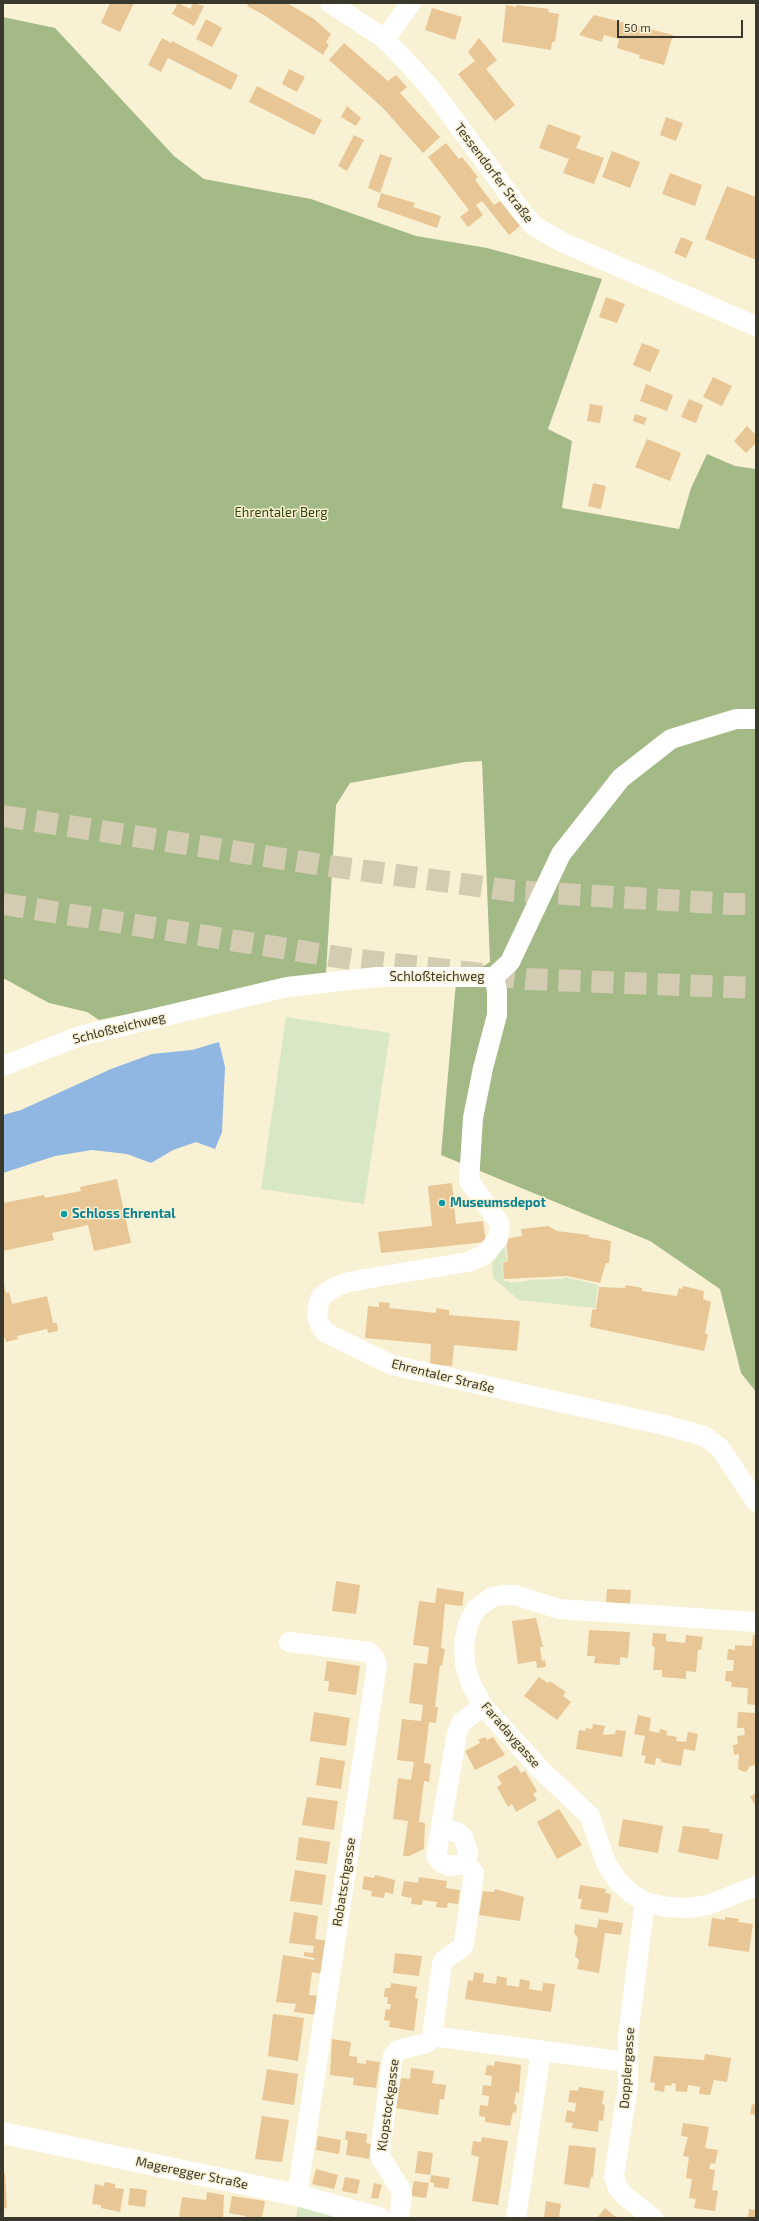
<!DOCTYPE html>
<html>
<head>
<meta charset="utf-8">
<style>
  body { margin:0 }
  #map { position:relative; width:759px; height:2221px; overflow:hidden; background:#f9f1d4; font-family:"Exo 2",sans-serif }
  canvas { display:block }
  .frame { position:absolute; inset:0; border:4px solid #3a372c; pointer-events:none }
  .scale { position:absolute; left:617px; top:20px; width:126px; height:18px; box-sizing:border-box; border:2px solid #3a372c; border-top:0; padding-left:5px; font-size:12px; line-height:14px; white-space:nowrap; color:#3a372c; -webkit-text-stroke:3px #f9f1d4; paint-order:stroke }
</style>
</head>
<body>
<div id="map">
<canvas width="759" height="2221"></canvas>
<div class="frame"></div>
<div class="scale">50 m</div>
</div>
<script>
const context = document.querySelector('canvas').getContext('2d');
context.lineJoin = 'round';
function fill(path, color) {
  context.fillStyle = color;
  context.fill(path, 'evenodd');
}
function shape(rows) {
  const path = new Path2D();
  for (const r of rows) {
    path.moveTo(r[0], r[1]);
    for (let i = 2; i < r.length; i += 2) path.lineTo(r[i], r[i + 1]);
  }
  return path;
}
function trace(path, color, width, dash) {
  context.strokeStyle = color;
  context.lineWidth = width;
  context.lineCap = dash ? 'butt' : 'round';
  context.setLineDash(dash || []);
  context.stroke(path);
}
function drawText(font, color, halo, rows, align = 'center') {
  context.font = font + ' "Exo 2",sans-serif';
  context.lineWidth = 3;
  context.setLineDash([]);
  context.textBaseline = 'middle';
  context.strokeStyle = halo;
  context.fillStyle = color;
  for (const [text, x, y, turn = 0] of rows) {
    context.save();
    context.translate(x, y);
    context.rotate((+turn || 0) * Math.PI / 180);
    context.textAlign = isNaN(turn) ? turn : align;
    if (halo) context.strokeText(text, 0, 0);
    context.fillText(text, 0, 0);
    context.restore();
  }
}
fill(shape([
  [286,1017,390,1033,364,1204,261,1189],
  [505,1245,507,1261,502,1263,504,1281,509,1281,510,1283,527,1281,528,1280,563,1279,564,1277,598,1285,595,1308,519,1300,493,1278,492,1264],
  [298,2206,342,2218,296,2218]
]), '#d8e7c5');
fill(shape([
  [3,17,55,28,174,156,204,179,311,199,416,236,487,248,602,279,548,429,572,441,562,508,679,529,691,488,707,454,735,466,756,469,756,1392,741,1373,720,1289,650,1241,441,1155,456,982,490,962,482,761,465,762,350,783,336,805,326,973,99,1020,87,1012,49,1003,3,978]
]), '#a3b986');
fill(shape([
  [219,1042,225,1067,222,1132,215,1149,196,1142,173,1150,151,1163,127,1154,92,1150,55,1156,3,1173,3,1115,21,1110,111,1069,152,1054,192,1050]
]), '#8fb7e1');
fill(shape([
  [110,3,134,3,120,32,101,23],
  [178,3,190,9,193,3,204,6,194,26,172,14],
  [249,3,287,3,314,19,331,34,326,42,329,45,323,55,264,15,247,6],
  [506,5,516,7,517,5,549,9,548,12,559,14,555,42,552,42,551,50,502,42],
  [432,8,462,17,455,40,425,30],
  [594,15,673,35,664,65,639,58,640,55,617,48,619,39,604,35,602,42,579,35],
  [206,19,222,28,212,47,196,39],
  [162,38,171,43,172,41,238,75,231,90,168,58,161,72,148,65],
  [479,38,497,60,486,69,515,105,495,121,458,74,475,61,468,52],
  [344,43,388,81,396,75,407,87,400,93,440,137,423,153,383,108,329,60],
  [289,69,305,77,297,92,282,84],
  [257,86,322,120,314,135,249,102],
  [347,106,361,118,356,126,341,117],
  [666,117,683,123,676,141,660,135],
  [548,124,581,136,576,148,604,158,594,184,563,173,569,159,539,148],
  [354,135,364,140,347,171,338,166],
  [446,143,459,159,462,157,478,177,475,180,494,205,500,201,520,226,509,235,482,201,476,205,483,215,468,227,460,217,469,210,428,157],
  [612,151,640,162,630,188,602,177],
  [380,154,392,158,380,193,368,188],
  [670,173,702,185,695,206,662,194],
  [727,186,756,197,756,260,705,239],
  [381,193,415,203,413,207,441,216,437,228,377,207],
  [681,237,693,242,686,258,674,253],
  [606,297,625,304,617,323,599,317],
  [642,343,660,350,650,372,633,365],
  [713,377,732,386,722,406,703,397],
  [646,384,673,395,667,411,640,401],
  [689,399,703,405,696,423,681,417],
  [590,404,603,406,600,423,587,421],
  [635,414,647,418,644,425,633,421],
  [747,426,756,435,756,443,746,453,734,441],
  [647,439,681,453,670,481,635,467],
  [593,483,606,486,601,509,588,506],
  [117,1179,131,1243,94,1251,88,1225,52,1233,54,1240,3,1251,3,1203,44,1195,45,1198,81,1191,80,1187],
  [452,1183,456,1224,483,1221,486,1242,381,1253,378,1232,432,1226,428,1186],
  [548,1226,557,1231,589,1235,589,1237,611,1241,609,1263,606,1263,600,1283,567,1276,504,1279,503,1263,508,1261,506,1239,522,1236,521,1229],
  [3,1281,6,1293,9,1292,12,1304,47,1296,53,1323,57,1323,58,1331,48,1333,47,1329,17,1336,18,1339,6,1342,5,1338,3,1338],
  [626,1285,642,1288,642,1291,677,1296,679,1288,682,1289,683,1286,704,1291,703,1299,711,1302,705,1333,708,1335,704,1351,590,1327,592,1310,596,1309,599,1287,625,1288],
  [379,1302,390,1303,389,1308,436,1313,436,1308,449,1310,449,1315,520,1321,517,1351,454,1345,452,1366,430,1364,431,1344,365,1338,368,1306,379,1307],
  [336,1581,360,1585,356,1614,332,1611],
  [437,1588,464,1592,462,1606,445,1604,441,1648,445,1649,442,1666,440,1665,435,1707,438,1707,436,1723,429,1722,424,1763,431,1764,429,1782,424,1781,419,1822,425,1823,424,1849,409,1856,403,1856,408,1821,393,1819,398,1778,411,1780,414,1762,397,1760,402,1719,421,1721,423,1705,409,1703,414,1663,427,1664,429,1647,413,1645,419,1601,435,1603],
  [607,1589,631,1590,630,1605,606,1604],
  [536,1618,543,1647,540,1647,542,1661,545,1660,546,1667,537,1668,536,1661,518,1664,512,1621],
  [589,1630,630,1632,628,1658,620,1657,620,1665,594,1663,595,1656,587,1656],
  [653,1633,666,1634,666,1641,685,1643,686,1635,703,1637,701,1650,698,1650,696,1672,686,1671,686,1679,662,1677,662,1670,653,1670,655,1647,652,1646],
  [753,1635,756,1635,756,1705,747,1704,748,1688,731,1687,732,1682,725,1681,726,1671,733,1671,734,1660,727,1660,728,1649,735,1650,735,1645,752,1646],
  [327,1661,360,1666,356,1695,328,1691,329,1681,324,1681],
  [539,1677,548,1683,550,1681,566,1692,563,1696,571,1702,557,1720,524,1696],
  [314,1712,350,1718,346,1746,310,1741],
  [738,1712,756,1713,756,1765,750,1766,747,1771,744,1772,738,1769,739,1754,734,1755,733,1745,738,1744,737,1736,745,1735,744,1728,737,1728],
  [638,1715,651,1718,649,1731,659,1733,660,1729,667,1731,666,1735,677,1737,676,1741,686,1742,688,1732,698,1734,695,1751,684,1749,681,1766,661,1762,661,1759,656,1758,655,1765,644,1763,646,1756,641,1755,645,1736,634,1734],
  [593,1724,605,1726,603,1735,615,1734,616,1730,626,1731,622,1757,576,1749,579,1730,585,1731,586,1728,592,1729],
  [485,1737,487,1740,493,1737,505,1755,475,1770,465,1751,480,1743,478,1740],
  [320,1757,345,1761,341,1789,316,1785],
  [516,1765,521,1773,525,1771,537,1791,533,1794,537,1800,516,1812,512,1804,508,1807,497,1787,502,1784,497,1776],
  [756,1793,756,1806,750,1797],
  [307,1797,338,1801,334,1830,302,1825],
  [559,1809,582,1845,557,1859,537,1822],
  [623,1819,663,1826,658,1853,618,1846],
  [683,1826,710,1829,709,1832,723,1834,718,1860,678,1852],
  [299,1837,330,1842,327,1864,296,1860],
  [295,1870,326,1875,322,1905,290,1901],
  [375,1875,395,1880,393,1894,385,1892,384,1898,371,1896,372,1891,362,1889,364,1876,374,1878],
  [419,1877,447,1881,446,1888,460,1890,458,1904,448,1903,447,1908,436,1907,437,1902,423,1900,422,1905,411,1904,412,1898,401,1896,404,1881,418,1883],
  [580,1885,606,1889,605,1893,611,1894,608,1913,580,1909,582,1899,578,1899],
  [495,1889,524,1897,520,1921,479,1915,483,1891,494,1892],
  [294,1912,318,1916,315,1939,328,1941,323,1974,312,1972,309,1995,319,1996,317,2015,294,2012,296,2004,276,2002,283,1955,314,1960,315,1958,304,1956,304,1952,313,1953,314,1946,289,1943],
  [725,1917,739,1919,738,1922,753,1924,749,1952,708,1946,712,1918,725,1920],
  [599,1919,623,1923,621,1935,605,1933,599,1973,577,1969,579,1960,575,1956,578,1938,574,1933,575,1924,597,1928],
  [395,1953,422,1956,419,1976,393,1973],
  [474,1972,484,1974,483,1982,496,1984,497,1976,507,1978,506,1985,519,1987,520,1979,530,1981,529,1989,542,1991,543,1983,555,1984,551,2012,465,1999,468,1980,473,1981],
  [391,1983,417,1987,415,1998,418,1999,414,2031,389,2027,390,2021,384,2020,386,2009,390,2010,391,2004,387,2004,388,1997,384,1997,385,1988,390,1988],
  [273,2014,304,2018,298,2061,268,2056],
  [332,2039,351,2042,349,2056,357,2057,357,2063,366,2064,366,2060,380,2062,376,2088,353,2085,354,2078,330,2075],
  [705,2054,731,2058,727,2082,714,2080,710,2095,699,2094,700,2087,688,2085,687,2092,675,2091,676,2084,672,2083,671,2086,665,2085,664,2092,654,2090,655,2083,650,2082,654,2056,704,2060],
  [495,2061,521,2065,519,2093,516,2092,514,2104,517,2105,516,2113,513,2112,510,2126,485,2122,485,2117,479,2116,480,2105,488,2106,489,2096,482,2095,483,2085,491,2086,492,2076,485,2075,487,2065,494,2066],
  [411,2068,434,2071,432,2083,446,2085,444,2100,440,2099,438,2115,396,2108,401,2078,410,2079],
  [267,2069,298,2074,294,2105,262,2100],
  [579,2087,604,2091,602,2104,605,2105,603,2121,599,2120,598,2132,572,2128,573,2123,565,2122,567,2110,575,2112,576,2103,568,2102,570,2090,578,2091],
  [752,2104,756,2105,756,2115,750,2114],
  [262,2116,289,2120,282,2162,255,2159],
  [683,2123,709,2127,705,2148,718,2150,715,2164,711,2163,709,2169,715,2170,712,2190,718,2191,715,2211,694,2208,696,2199,689,2198,692,2179,686,2178,689,2157,683,2156,688,2137,681,2136],
  [346,2131,367,2134,366,2143,371,2144,369,2159,346,2155,348,2140,345,2140],
  [318,2136,341,2140,339,2154,316,2150],
  [482,2137,508,2141,498,2205,472,2201,479,2157,471,2155,473,2141,481,2142],
  [569,2145,596,2148,593,2177,591,2177,589,2188,564,2184],
  [418,2151,433,2153,430,2175,415,2173],
  [316,2169,338,2175,334,2189,312,2184],
  [3,2173,5,2173,7,2208,3,2209],
  [431,2175,450,2178,448,2189,434,2187,434,2183,430,2182],
  [345,2177,360,2180,357,2194,342,2191],
  [414,2181,429,2183,426,2198,411,2196],
  [105,2182,115,2184,115,2188,124,2189,120,2212,101,2208,101,2205,92,2204,95,2184,104,2186],
  [374,2183,382,2185,378,2199,371,2198],
  [130,2188,147,2190,145,2207,128,2205],
  [207,2192,224,2195,223,2218,179,2218,182,2197,206,2200],
  [232,2196,265,2201,262,2218,245,2218,245,2216,229,2213],
  [546,2201,561,2204,559,2218,544,2218],
  [605,2208,613,2215,618,2218,597,2218],
  [749,2209,756,2210,756,2218,748,2218]
]), '#e8c695');
trace(shape([
  [3,816,323,865,514,891,733,904,756,904],
  [3,904,351,959,527,979,756,988]
]), '#d3ccb2', 22, [22, 11]);
trace(shape([
  [330,3,385,39,416,72,433,91,522,212,534,226,564,243,756,326],
  [385,39,411,3],
  [494,977,497,991,497,1015,483,1068,473,1118,469,1181,500,1224,498,1239,484,1255,468,1262,376,1277,345,1283,333,1288,321,1297,318,1306,317,1316,320,1325,326,1333,392,1365,664,1425,704,1436,720,1448,756,1502],
  [3,1066,80,1036,287,987,377,977,494,977,510,962,561,854,621,778,671,739,736,719,756,719],
  [756,1622,559,1609,515,1595,503,1595,492,1597,476,1609,468,1624,464,1645,465,1664,471,1684,483,1706,540,1769,590,1816,606,1863,617,1880,632,1894,645,1902,667,1907,689,1908,708,1905,756,1886],
  [289,1642,369,1652,374,1657,377,1665,297,2195],
  [441,1828,457,1832,463,1837,468,1851,466,1864],
  [466,1864,449,1866,442,1863,436,1856,457,1733,462,1722,483,1706],
  [645,1902,628,2036,628,2086,614,2176,618,2188,625,2196,653,2218],
  [432,2036,627,2062],
  [399,2218,402,2196,401,2190,381,2158,380,2152,393,2056,398,2050,427,2043,432,2036,442,1964,445,1959,460,1949,464,1944,474,1873,466,1864],
  [516,2218,541,2051]
]), '#fff', 20);
trace(shape([
  [3,2133,297,2195,379,2218]
]), '#fff', 22);
for (const [x, y, r, color] of [
  [442,1203,4,"#0f9aa8"],
  [64,1214,4,"#0f9aa8"]
]) {
  const dot = new Path2D();
  dot.arc(x, y, r, 0, 2 * Math.PI);
  context.fillStyle = color;
  context.fill(dot);
  trace(dot, '#f9f1d4', 1.5);
}
drawText('13px', '#3a372c', '#f9f1d4', [
  ["Tessendorfer Straße",494,173,53],
  ["Schloßteichweg",437,977],
  ["Schloßteichweg",119,1028,-14],
  ["Ehrentaler Straße",443,1376,14],
  ["Faradaygasse",511,1735,49],
  ["Robatschgasse",344,1882,-81],
  ["Dopplergasse",627,2068,-86],
  ["Klopstockgasse",388,2105,-82],
  ["Mageregger Straße",192,2173,12]
]);
drawText('13px', '#2d4106', '#f9f1d4', [
  ["Ehrentaler Berg",281,513]
]);
drawText('bold 13px', '#0d838f', '#f9f1d4', [
  ["Museumsdepot",450,1203],
  ["Schloss Ehrental",72,1214]
], 'left');
</script>
</body>
</html>
